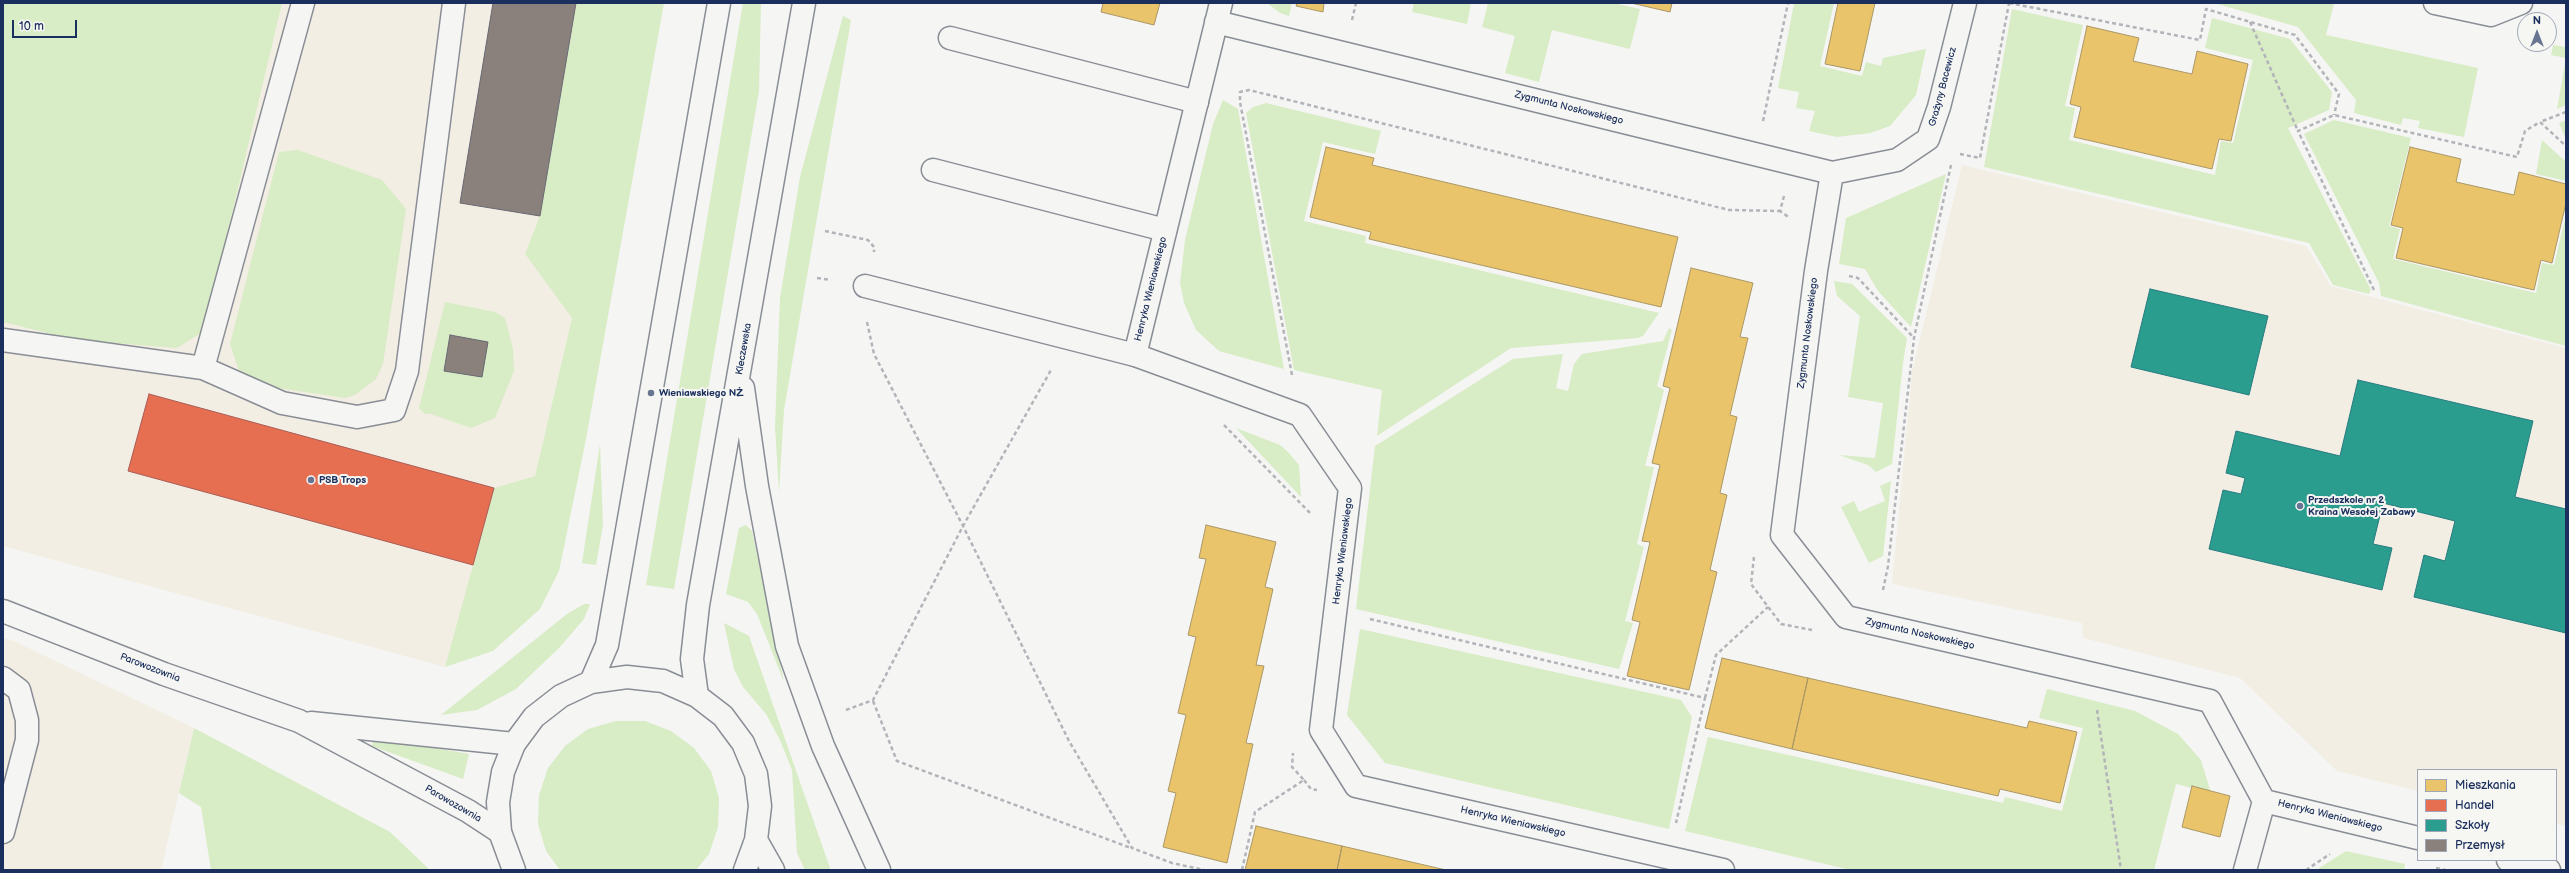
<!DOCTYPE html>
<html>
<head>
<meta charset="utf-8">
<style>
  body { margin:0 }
  #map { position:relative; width:2569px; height:873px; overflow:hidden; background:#f5f5f3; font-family:"Balsamiq Sans",sans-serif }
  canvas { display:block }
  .frame { position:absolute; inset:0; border:4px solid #1b2f5e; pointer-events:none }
  .legend { position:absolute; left:2417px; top:769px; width:140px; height:92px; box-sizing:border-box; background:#f6f6f2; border:1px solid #9ea6b7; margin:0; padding:5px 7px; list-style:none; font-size:12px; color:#1b2f5e }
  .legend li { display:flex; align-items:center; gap:8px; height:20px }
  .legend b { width:20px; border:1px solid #9ea6b7 }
  .north { position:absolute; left:2517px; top:12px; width:40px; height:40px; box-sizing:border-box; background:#f6f6f2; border:1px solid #9ea6b7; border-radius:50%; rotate:0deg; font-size:11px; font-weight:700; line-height:16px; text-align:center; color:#1b2f5e }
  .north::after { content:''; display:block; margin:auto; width:14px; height:18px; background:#677492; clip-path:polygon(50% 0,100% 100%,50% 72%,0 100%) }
  .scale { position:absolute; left:12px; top:20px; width:65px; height:18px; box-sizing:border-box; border:2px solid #1b2f5e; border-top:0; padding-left:5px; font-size:12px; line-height:14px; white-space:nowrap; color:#1b2f5e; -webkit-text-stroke:3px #f6f6f2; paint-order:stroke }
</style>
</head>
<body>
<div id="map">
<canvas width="2569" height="873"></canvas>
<div class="frame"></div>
<ul class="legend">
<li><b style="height:11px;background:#e9c46a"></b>Mieszkania</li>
<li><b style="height:11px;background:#e76f51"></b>Handel</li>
<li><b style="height:11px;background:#2a9d8f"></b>Szkoły</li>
<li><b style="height:11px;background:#8a817c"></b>Przemysł</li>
</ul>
<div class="north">N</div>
<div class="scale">10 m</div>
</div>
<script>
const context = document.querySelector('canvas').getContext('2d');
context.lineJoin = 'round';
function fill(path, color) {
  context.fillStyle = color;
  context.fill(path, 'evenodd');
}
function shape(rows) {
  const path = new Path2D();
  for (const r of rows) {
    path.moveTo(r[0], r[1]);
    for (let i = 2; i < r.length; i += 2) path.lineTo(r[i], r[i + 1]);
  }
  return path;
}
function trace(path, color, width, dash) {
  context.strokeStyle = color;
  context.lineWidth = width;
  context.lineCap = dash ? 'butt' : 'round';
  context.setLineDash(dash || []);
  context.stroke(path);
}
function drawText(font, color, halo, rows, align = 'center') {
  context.font = font + ' "Balsamiq Sans",sans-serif';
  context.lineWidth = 4;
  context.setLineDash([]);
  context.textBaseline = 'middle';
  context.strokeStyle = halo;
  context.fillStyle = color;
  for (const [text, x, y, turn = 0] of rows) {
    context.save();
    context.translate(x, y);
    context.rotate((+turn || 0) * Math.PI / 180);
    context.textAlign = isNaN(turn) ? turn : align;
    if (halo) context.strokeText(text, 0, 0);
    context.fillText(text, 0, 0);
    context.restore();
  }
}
fill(shape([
  [3,3,576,3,540,216,525,254,572,317,535,476,494,488,445,667,3,546],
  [1962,165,2306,246,2331,286,2566,348,2566,826,2556,824,2556,770,2418,770,2418,791,2337,771,2240,678,2083,638,2082,623,1892,584,1912,372],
  [3,638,14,641,194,728,161,870,3,870]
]), '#f3eee4');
fill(shape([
  [3,3,282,3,204,331,177,348,76,340,3,322],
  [576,3,664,3,586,439,559,571,540,609,493,651,445,667,494,488,535,476,572,318,525,254,540,216],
  [743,3,761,3,759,91,674,589,646,585],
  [1267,3,1292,3,1289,16,1280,13],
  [1414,3,1471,3,1467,24,1412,12],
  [1488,3,1613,3,1640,9,1630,49,1552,30,1539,82,1505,73,1515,36,1482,27],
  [1794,3,1834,3,1820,66,1862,76,1866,62,1881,66,1883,58,1926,49,1916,95,1890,126,1870,133,1837,137,1809,131,1815,111,1796,108,1799,92,1778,88],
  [2214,3,2334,4,2326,35,2478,68,2464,137,2418,128,2420,121,2403,118,2401,125,2354,113,2356,100,2298,27],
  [2012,9,2083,25,2065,106,2075,108,2069,140,2215,175,2221,141,2233,143,2253,60,2205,48,2212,18,2290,39,2332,92,2329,110,2288,128,2371,290,2369,294,2333,285,2309,243,1984,167],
  [843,16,851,20,784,410,779,492,775,427,780,298,800,177],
  [2553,45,2566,47,2566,105,2557,109,2566,58,2551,55],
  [1223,100,1238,109,1284,369,1219,351,1196,330,1184,303,1180,283,1185,240,1213,124],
  [1266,103,1381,131,1375,154,1323,142,1304,221,1366,236,1365,243,1659,313,1643,336,1638,338,1511,348,1377,436,1382,390,1294,370,1246,113,1253,107],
  [2334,120,2411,138,2389,226,2400,229,2393,259,2536,293,2542,263,2554,265,2566,215,2566,346,2381,296,2379,283,2304,134],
  [2566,120,2566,139,2559,123],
  [2542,140,2566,162,2566,181,2536,174],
  [298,150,382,180,406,209,383,364,376,379,355,395,345,398,271,387,239,371,230,344,279,152],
  [1946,174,1911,327,1878,291,1865,269,1839,264,1846,218],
  [1834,281,1852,284,1907,338,1903,363,1892,464,1876,472,1868,465,1839,455,1875,458,1883,403,1848,397,1860,316,1837,296],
  [445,302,495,312,505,318,513,349,514,371,495,418,471,428,431,414,425,414,419,408],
  [1669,328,1672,330,1657,386,1664,390,1645,466,1654,467,1637,544,1644,547,1625,621,1633,623,1619,669,1356,609,1375,446,1513,359,1563,354,1556,388,1568,391,1574,364,1582,354,1663,341],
  [1236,428,1280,445,1288,452,1299,465,1301,497],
  [600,444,603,525,596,565,582,563],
  [1891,481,1883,556,1869,563,1841,507,1854,501,1859,512,1885,501,1880,486],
  [746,525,752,531,784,682,757,614,748,602,726,594,739,528],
  [584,604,590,604,584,619,559,648,516,689,477,710,441,715,567,614],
  [724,623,749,636,830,868,829,870,805,870,797,853,792,770,780,740,766,714,743,687,734,669],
  [1360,629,1681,700,1692,717,1669,829,1385,763,1347,715],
  [2047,689,2135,711,2178,734,2201,760,2211,793,2176,784,2154,870,1851,870,1685,831,1708,737,2003,803,2005,797,2062,811,2083,728,2039,718],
  [616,721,645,721,671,731,694,748,711,771,719,798,718,827,709,854,696,870,560,870,546,851,538,824,539,795,548,768,565,746,588,729],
  [194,728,390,832,430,870,211,870,201,807,179,793],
  [373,737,469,754,463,779,372,746],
  [2346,851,2405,864,2404,870,2316,870]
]), '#d8ecc5');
const homes = shape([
  [1103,3,1160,3,1154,25,1101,12,1103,3],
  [1297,3,1324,3,1323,12,1296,6,1297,3],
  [1631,3,1672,3,1670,12,1631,3],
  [1838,3,1875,3,1860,71,1825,64,1838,3],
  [2087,26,2139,38,2133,61,2192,74,2197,51,2248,64,2231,141,2219,139,2212,169,2074,137,2081,107,2070,104,2087,26],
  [1326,147,1374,158,1372,165,1678,237,1661,307,1369,239,1371,232,1310,217,1326,147],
  [2410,147,2461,159,2456,182,2514,195,2519,172,2566,184,2566,203,2552,263,2541,260,2534,290,2396,258,2403,228,2391,225,2410,147],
  [1691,268,1753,283,1740,337,1748,338,1730,415,1737,417,1720,493,1727,495,1710,570,1717,572,1689,690,1627,676,1640,622,1632,620,1650,542,1642,541,1660,465,1652,463,1670,388,1663,386,1691,268],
  [1206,525,1276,542,1265,587,1273,589,1256,665,1264,666,1246,743,1253,744,1227,863,1163,847,1176,793,1168,791,1186,715,1178,713,1196,637,1188,635,1206,559,1199,558,1206,525],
  [1722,658,1808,678,1792,749,1705,728,1722,658],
  [1808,678,2027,728,2029,721,2077,732,2060,803,2000,789,1998,796,1792,749,1808,678],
  [2192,786,2230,796,2220,837,2182,827,2192,786],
  [1256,826,1342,846,1337,870,1245,870,1256,826],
  [1342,846,1446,870,1337,870,1342,846]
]);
fill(homes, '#e9c46a');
trace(homes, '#ab9766', 1);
const shops = shape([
  [149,394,494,488,473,565,128,471,149,394]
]);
fill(shops, '#e76f51');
trace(shops, '#aa5c55', 1);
const schools = shape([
  [2150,289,2268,316,2249,395,2131,367,2150,289],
  [2358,380,2533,421,2515,497,2566,509,2566,633,2414,597,2424,555,2445,561,2455,521,2383,503,2373,544,2392,548,2382,590,2209,549,2223,490,2241,494,2245,478,2226,473,2236,431,2340,456,2358,380]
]);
fill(schools, '#2a9d8f');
trace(schools, '#267c80', 1);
const industry = shape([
  [493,3,576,3,540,216,460,203,493,3],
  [450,335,488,342,482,377,444,371,450,335]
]);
fill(industry, '#8a817c');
trace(industry, '#696873', 1);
const lane = shape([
  [950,38,1197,102],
  [933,170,1165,230],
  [865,286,1135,355],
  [3,340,203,368,303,3],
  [203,368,282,403,357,417,394,410,407,371,454,3],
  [3,678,19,690,27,720,27,740,3,832]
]);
const street = shape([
  [1221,3,1135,355,1300,415,1350,488,1321,730,1356,786,1723,870],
  [2435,3,2491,15,2521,3],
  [1216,22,1832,173,1897,160,1928,139,1939,107,1965,3],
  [1832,173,1816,271,1782,535,1846,617,2210,701,2264,801],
  [3,611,164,674,299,721,468,811,500,832],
  [311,723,514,744],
  [2264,801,2418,838],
  [2508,860,2549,870],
  [2245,870,2264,801]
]);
const secondary = shape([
  [743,388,757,486,787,646,823,746,879,870],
  [591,682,607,645,719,3],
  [697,696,692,659,698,605,804,3],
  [756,840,773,870],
  [514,870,500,832,498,802,503,772,514,744,534,717,561,696,591,682,627,677,663,681,697,696,723,716,743,743,756,774,760,806,756,840,745,870]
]);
trace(lane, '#898d95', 25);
trace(street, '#898d95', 25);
trace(secondary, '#898d95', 25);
trace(shape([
  [2009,3,2200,40,2206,9,2295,35,2339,94,2334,115],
  [1352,20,1356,3],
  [2250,22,2298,131],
  [2566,112,2540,122,2566,146],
  [1763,121,1788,3],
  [1960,154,1980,158,2009,3],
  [1784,196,1780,211,1790,218],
  [825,231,868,240,874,247,874,252],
  [1849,276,1858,278,1914,338],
  [817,278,831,280],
  [2374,290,2298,131,2334,115,2517,157,2525,131,2540,122],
  [867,322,874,354,963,526,1069,741,1132,848,1172,863,1204,870],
  [1292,375,1240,102,1240,92,1249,90,1729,210,1780,211],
  [1224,425,1311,514],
  [1754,557,1751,584,1781,624,1812,630],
  [1883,590,1888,566,1914,338,1951,165],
  [1370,619,1705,698,1676,823],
  [1705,698,1716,655,1768,607],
  [873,701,897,761,1131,848],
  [846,710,873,700,963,526,1051,370],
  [2097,710,2121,870],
  [1304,780,1311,789,1317,790],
  [2436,868,2446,870],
  [1242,870,1255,812,1304,780,1292,767,1293,753],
  [2306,870,2330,854]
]), '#b2b4b9', 2.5, [4, 3]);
trace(lane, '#f5f5f3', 22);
trace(street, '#f5f5f3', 22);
trace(secondary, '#f5f5f3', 22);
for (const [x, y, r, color] of [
  [651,393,4,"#677492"],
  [311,480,4,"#677492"],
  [2300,506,4,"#677492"]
]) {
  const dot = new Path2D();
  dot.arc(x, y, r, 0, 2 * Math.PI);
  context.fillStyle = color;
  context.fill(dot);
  trace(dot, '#f6f6f2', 1.5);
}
drawText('10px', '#1b2f5e', '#f6f6f2', [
  ["Grażyny Bacewicz",1943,87,-75],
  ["Zygmunta Noskowskiego",1569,108,14],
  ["Henryka Wieniawskiego",1151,289,-76],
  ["Zygmunta Noskowskiego",1808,333,-83],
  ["Kleczewska",744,349,-80],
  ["Henryka Wieniawskiego",1343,551,-83],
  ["Zygmunta Noskowskiego",1920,634,13],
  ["Parowozownia",150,668,21],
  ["Parowozownia",453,804,30],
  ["Henryka Wieniawskiego",2330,816,14],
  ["Henryka Wieniawskiego",1513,822,13]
]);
drawText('bold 10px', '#1b2f5e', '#f6f6f2', [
  ["Wieniawskiego NŻ",659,393],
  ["PSB Trops",319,480],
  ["Przedszkole nr 2",2308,500],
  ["Kraina Wesołej Zabawy",2308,512]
], 'left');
</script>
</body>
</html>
